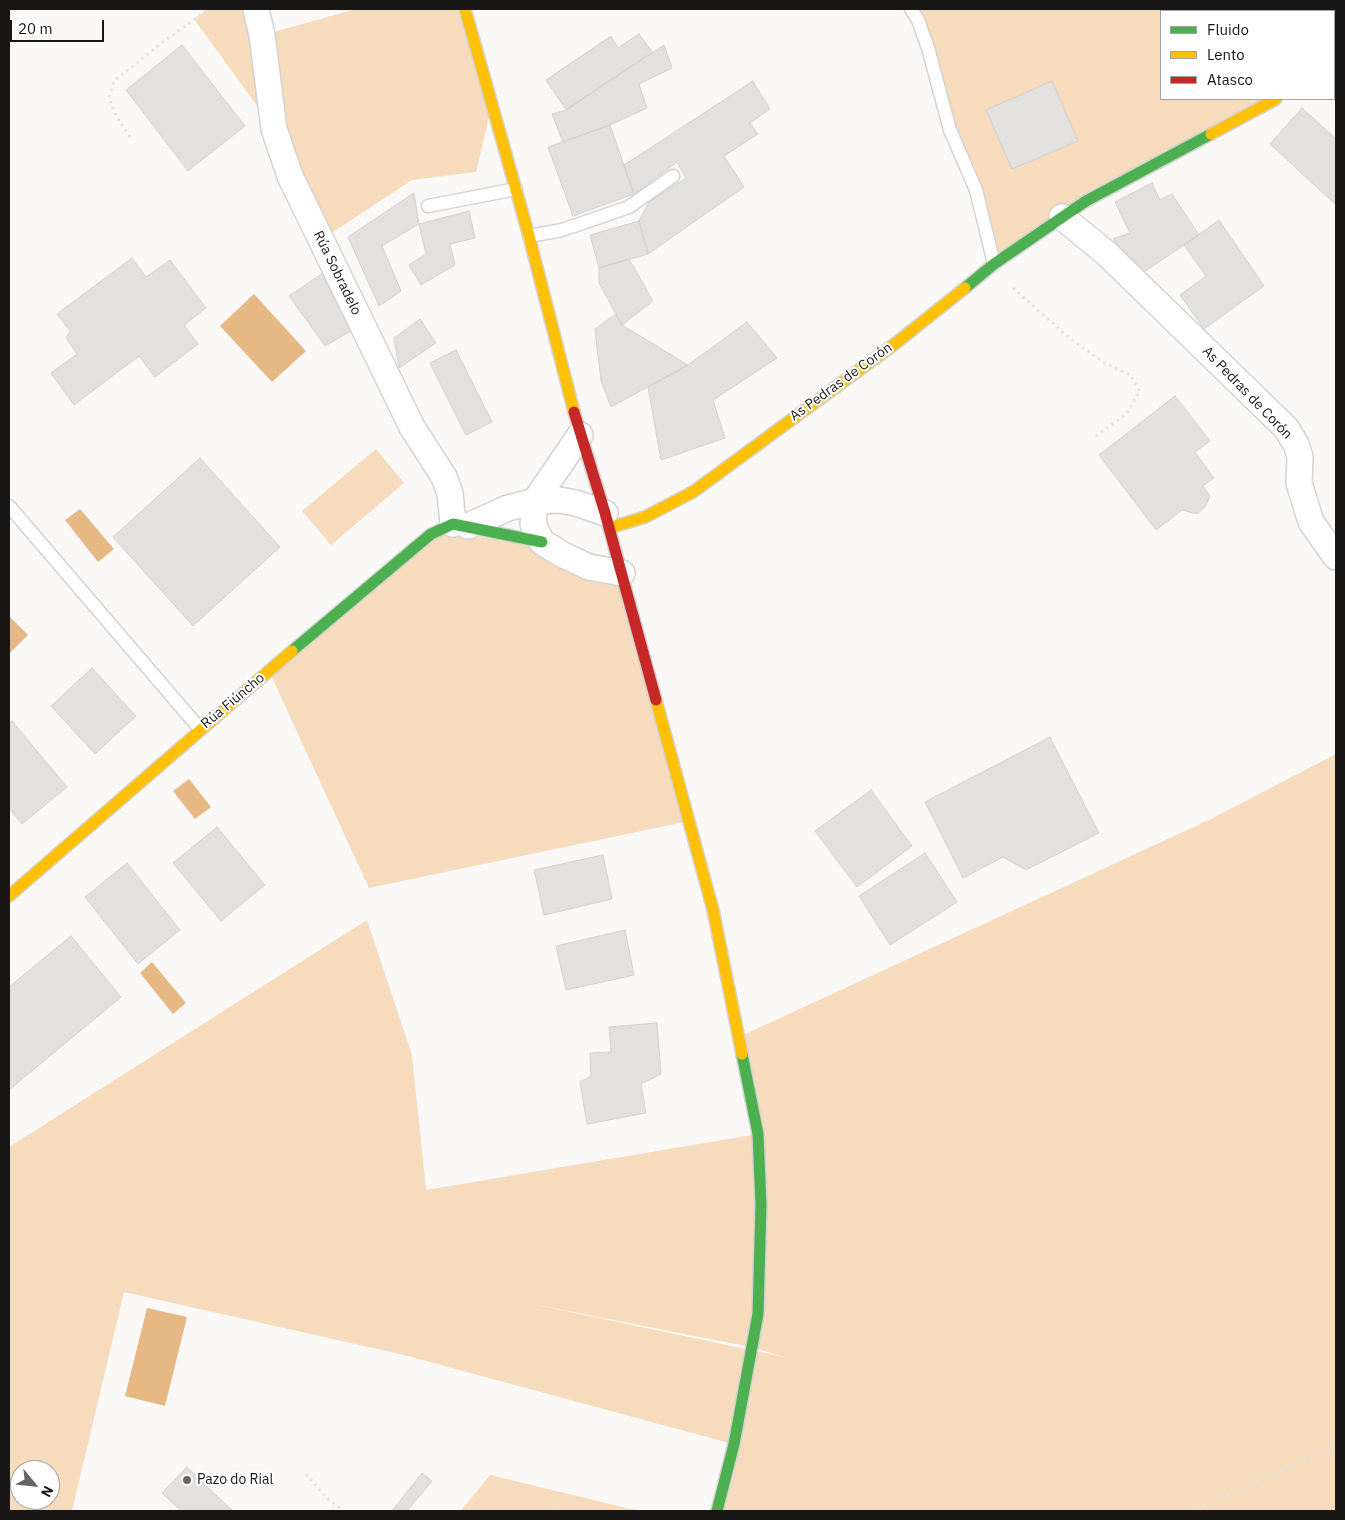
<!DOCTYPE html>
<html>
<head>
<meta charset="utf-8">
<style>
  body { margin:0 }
  #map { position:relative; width:1345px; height:1520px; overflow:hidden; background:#faf9f7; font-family:"IBM Plex Sans",sans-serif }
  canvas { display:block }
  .frame { position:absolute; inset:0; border:10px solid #181716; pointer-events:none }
  .legend { position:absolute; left:1160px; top:10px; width:175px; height:90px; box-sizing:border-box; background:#fff; border:1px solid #a3a2a2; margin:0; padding:6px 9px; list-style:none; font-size:15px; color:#181716 }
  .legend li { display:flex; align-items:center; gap:10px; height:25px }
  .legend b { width:25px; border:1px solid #a3a2a2 }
  .north { position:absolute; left:10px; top:1460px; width:50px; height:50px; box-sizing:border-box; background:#fff; border:1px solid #a3a2a2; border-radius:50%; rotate:118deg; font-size:14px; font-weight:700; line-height:20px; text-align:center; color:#181716 }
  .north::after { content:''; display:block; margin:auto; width:18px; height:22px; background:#676665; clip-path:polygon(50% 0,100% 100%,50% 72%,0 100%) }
  .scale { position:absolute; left:10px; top:20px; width:94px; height:22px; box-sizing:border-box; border:2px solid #181716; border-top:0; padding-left:6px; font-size:15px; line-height:18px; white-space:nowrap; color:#181716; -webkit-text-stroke:4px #fff; paint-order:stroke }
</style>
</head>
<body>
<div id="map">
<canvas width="1345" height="1520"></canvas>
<div class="frame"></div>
<ul class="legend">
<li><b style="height:6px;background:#4caf50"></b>Fluido</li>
<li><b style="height:6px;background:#ffc107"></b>Lento</li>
<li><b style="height:6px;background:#c62828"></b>Atasco</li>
</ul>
<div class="north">N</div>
<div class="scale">20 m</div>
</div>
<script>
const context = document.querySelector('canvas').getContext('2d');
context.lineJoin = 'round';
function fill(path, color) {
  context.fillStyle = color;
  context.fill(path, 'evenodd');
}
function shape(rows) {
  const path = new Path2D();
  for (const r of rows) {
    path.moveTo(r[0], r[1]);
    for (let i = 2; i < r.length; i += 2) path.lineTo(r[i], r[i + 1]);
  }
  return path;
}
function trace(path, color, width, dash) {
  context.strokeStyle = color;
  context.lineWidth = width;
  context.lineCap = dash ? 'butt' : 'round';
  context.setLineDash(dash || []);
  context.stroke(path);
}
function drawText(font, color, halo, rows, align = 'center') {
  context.font = font + ' "IBM Plex Sans",sans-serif';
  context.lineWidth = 4;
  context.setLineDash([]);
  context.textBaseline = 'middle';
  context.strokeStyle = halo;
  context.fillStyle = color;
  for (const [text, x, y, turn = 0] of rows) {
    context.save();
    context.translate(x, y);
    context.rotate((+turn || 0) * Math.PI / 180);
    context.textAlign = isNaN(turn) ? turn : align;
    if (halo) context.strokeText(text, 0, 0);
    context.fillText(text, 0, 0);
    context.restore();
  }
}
fill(shape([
  [209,9,256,9,263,35,356,9,465,9,492,104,476,172,412,180,321,240,274,129,194,19],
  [911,9,1234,9,1238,11,1161,11,1161,99,1272,99,994,264],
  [376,449,404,483,331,545,302,511],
  [431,534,542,542,622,573,689,821,369,888,269,671],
  [1336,754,1336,1511,716,1511,733,1444,404,1355,124,1292,72,1511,9,1511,9,1147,367,920,412,1055,426,1190,758,1134,739,1037,1211,819],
  [507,1299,751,1347,784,1357,508,1299],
  [20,1470,50,1470,50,1500,20,1500],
  [490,1475,639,1511,461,1511]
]), '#f6dbbc');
fill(shape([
  [254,294,306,351,272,382,220,326],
  [80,509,114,549,98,562,65,520],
  [10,617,28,635,9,654,9,619],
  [189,779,211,807,195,819,173,791],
  [152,962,186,1003,173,1014,140,973],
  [147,1308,187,1317,165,1406,125,1396]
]), '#e6b984');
const building = shape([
  [639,34,652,52,566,110,546,80,611,36,618,48,639,34],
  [182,45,245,126,188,171,126,90,182,45],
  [664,45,672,68,639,84,647,108,610,125,563,142,552,114,566,110,664,45],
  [753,81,770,109,750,123,758,134,724,156,744,187,648,254,639,221,649,202,686,178,677,162,634,194,624,165,753,81],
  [1052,81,1078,141,1012,169,986,110,1052,81],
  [1302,108,1336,139,1336,205,1270,144,1302,108],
  [610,125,634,194,573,216,548,147,610,125],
  [1152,183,1160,200,1172,194,1199,235,1141,274,1113,239,1130,233,1115,202,1152,183],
  [414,193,419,224,382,246,401,291,379,306,348,237,414,193],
  [469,211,475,238,450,244,455,265,421,285,409,265,426,254,419,224,469,211],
  [1219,220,1264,286,1204,329,1180,295,1206,276,1184,245,1219,220],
  [639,221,648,254,599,268,590,235,639,221],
  [132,258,146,277,170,260,206,308,184,325,198,344,155,377,139,356,74,405,51,373,77,354,66,338,70,331,57,314,132,258],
  [629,259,653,301,622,325,599,283,599,268,629,259],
  [323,273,351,331,325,346,289,296,323,273],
  [616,314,622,325,688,365,611,407,601,381,595,329,616,314],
  [420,319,436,343,399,368,394,338,420,319],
  [747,322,777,358,713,400,725,438,661,460,648,387,688,365,747,322],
  [456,350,492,422,466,435,430,363,456,350],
  [1175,396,1210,441,1195,452,1214,478,1203,486,1210,496,1205,507,1197,514,1182,510,1156,530,1099,455,1175,396],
  [200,458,280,547,193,626,113,537,200,458],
  [92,668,136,716,95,754,51,706,92,668],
  [12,721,67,787,22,824,9,808,9,723,12,721],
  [1050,737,1099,833,1026,870,1003,857,963,878,925,802,1050,737],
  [871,790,912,846,857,887,815,831,871,790],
  [217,827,265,885,221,921,173,863,217,827],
  [925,853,957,902,890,945,859,896,925,853],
  [603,855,612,899,544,915,534,870,603,855],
  [127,863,180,930,138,964,85,897,127,863],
  [625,930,634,975,566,990,556,946,625,930],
  [71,936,121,997,9,1090,9,987,71,936],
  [657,1023,661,1074,641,1084,646,1113,587,1124,580,1082,591,1076,590,1053,611,1052,609,1027,657,1023],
  [187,1467,219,1498,233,1511,181,1511,162,1493,187,1467],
  [422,1473,432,1481,407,1511,392,1511,422,1473]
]);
fill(building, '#e2e1e0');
trace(building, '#d2d1d0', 1);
const lane = shape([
  [911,9,918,20,928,48,950,130,976,190,994,264],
  [428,206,516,189],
  [529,236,562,230,629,207,673,176],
  [9,506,200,729]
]);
const street = shape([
  [256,9,262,35,274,129,290,176,412,427,444,477,450,493,453,524],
  [1334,70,1336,69],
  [1062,217,1106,253,1286,428,1296,444,1300,457,1299,483,1311,522,1336,557],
  [580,435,535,501,533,524,542,542,563,555,589,567,622,573],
  [468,526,508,508,535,501,559,500,576,503,605,513]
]);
const fast = shape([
  [965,288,994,264,1086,201,1211,134],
  [292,651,431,534,453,524,542,542],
  [717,1511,734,1444,758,1314,761,1205,758,1134,742,1054]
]);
const slow = shape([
  [465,9,529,236,574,412],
  [1211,134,1276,99],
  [609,528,645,517,693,492,896,343,965,288],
  [656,700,713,910,742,1054],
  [9,896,292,651]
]);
const jam = shape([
  [574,412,605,513,656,700]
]);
trace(lane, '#d4d3d1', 15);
trace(street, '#d4d3d1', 28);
trace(fast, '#d4d3d1', 14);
trace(slow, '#d4d3d1', 14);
trace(jam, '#d4d3d1', 14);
trace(shape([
  [130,137,116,116,109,98,114,81,163,42,209,9],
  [1013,288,1068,337,1105,363,1130,375,1140,391,1126,414,1095,437],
  [306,1474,326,1497,343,1511],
  [552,1511,556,1500],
  [1191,1511,1336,1447]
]), '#e3e3e3', 3, [2.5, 4]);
trace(lane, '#fefefe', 12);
trace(street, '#fefefe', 25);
trace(fast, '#4caf50', 11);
trace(slow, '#ffc107', 11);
trace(jam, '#c62828', 11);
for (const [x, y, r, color] of [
  [187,1480,5,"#676665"]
]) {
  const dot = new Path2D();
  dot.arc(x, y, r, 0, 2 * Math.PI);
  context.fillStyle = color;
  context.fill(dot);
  trace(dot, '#fff', 2);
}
drawText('14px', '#181716', '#fff', [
  ["Rúa Sobradelo",337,273,64],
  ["As Pedras de Corón",841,382,-36],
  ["As Pedras de Corón",1247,393,46],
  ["Rúa Fiúncho",233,701,-40]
]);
drawText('14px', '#181716', '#fff', [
  ["Pazo do Rial",197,1480]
], 'left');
</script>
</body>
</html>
